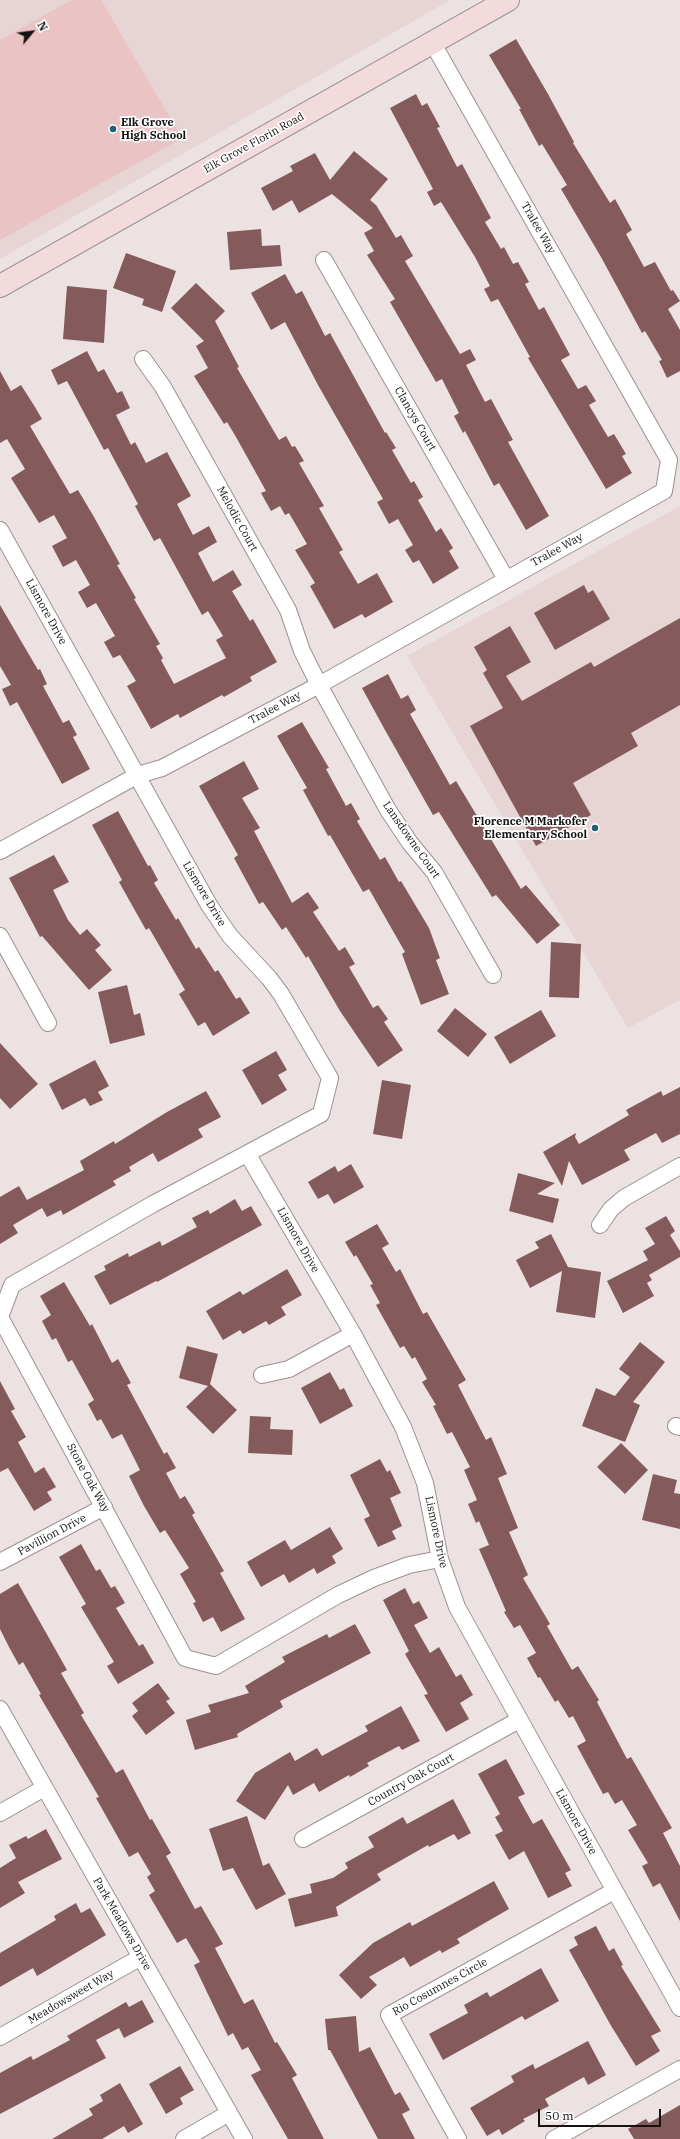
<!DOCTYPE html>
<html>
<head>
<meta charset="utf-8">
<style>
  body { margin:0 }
  #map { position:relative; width:680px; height:2139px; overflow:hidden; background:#ece2e2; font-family:"IBM Plex Serif",serif }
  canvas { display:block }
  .north { position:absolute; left:12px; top:12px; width:40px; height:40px; -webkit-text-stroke:3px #fff; paint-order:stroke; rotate:61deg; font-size:11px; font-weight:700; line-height:16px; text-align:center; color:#151212 }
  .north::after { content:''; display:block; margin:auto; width:14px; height:18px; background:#151212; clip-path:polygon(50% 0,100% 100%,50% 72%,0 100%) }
  .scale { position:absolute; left:538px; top:2109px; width:123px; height:18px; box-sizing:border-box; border:2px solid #151212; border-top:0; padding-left:5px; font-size:12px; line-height:14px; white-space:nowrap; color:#151212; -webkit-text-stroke:3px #fff; paint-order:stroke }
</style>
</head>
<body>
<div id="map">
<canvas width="680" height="2139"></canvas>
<div class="north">N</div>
<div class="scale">50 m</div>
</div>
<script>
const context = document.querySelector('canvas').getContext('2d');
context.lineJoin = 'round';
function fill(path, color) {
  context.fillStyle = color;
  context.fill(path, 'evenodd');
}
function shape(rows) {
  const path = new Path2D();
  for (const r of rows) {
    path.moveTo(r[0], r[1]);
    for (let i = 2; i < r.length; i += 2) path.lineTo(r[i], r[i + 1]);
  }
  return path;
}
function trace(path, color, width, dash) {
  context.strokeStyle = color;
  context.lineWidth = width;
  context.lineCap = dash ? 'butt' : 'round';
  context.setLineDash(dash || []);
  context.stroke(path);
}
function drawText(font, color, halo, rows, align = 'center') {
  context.font = font + ' "IBM Plex Serif",serif';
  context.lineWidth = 3.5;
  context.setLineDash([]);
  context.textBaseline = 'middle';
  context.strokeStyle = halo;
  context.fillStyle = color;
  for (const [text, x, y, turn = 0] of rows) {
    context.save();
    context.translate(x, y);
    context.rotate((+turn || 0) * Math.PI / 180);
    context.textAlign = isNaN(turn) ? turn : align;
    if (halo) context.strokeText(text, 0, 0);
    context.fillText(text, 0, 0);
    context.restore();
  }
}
fill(shape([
  [0,0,450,0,0,259],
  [680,506,680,1000,628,1028,407,656]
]), '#e7d4d4');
fill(shape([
  [72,0,101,0,182,138,0,240,0,40]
]), '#eac3c5');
fill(shape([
  [516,39,548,94,574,142,573,143,610,203,615,199,632,230,626,234,644,267,655,262,671,291,673,290,680,301,668,309,680,330,680,371,667,378,659,361,662,360,645,331,642,333,601,257,561,189,567,185,542,144,539,146,519,109,521,109,489,55],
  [416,94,422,106,427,103,440,127,437,128,457,167,462,164,491,218,485,222,501,249,504,247,513,264,518,262,529,282,525,284,539,310,544,307,570,355,561,360,578,389,586,385,596,401,589,405,608,437,614,434,626,454,622,456,632,473,606,489,528,358,530,357,498,299,491,302,484,289,490,286,475,257,441,202,434,206,427,192,433,189,390,108],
  [354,151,388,179,370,200,376,205,396,238,401,235,413,256,405,261,460,354,470,349,476,360,466,365,485,402,491,399,513,440,508,442,549,516,526,530,499,483,494,486,465,431,463,433,454,416,459,413,442,379,436,382,390,302,395,299,367,255,374,251,364,233,373,228,332,194,299,213,292,200,273,211,261,188,293,171,290,166,315,153,330,180],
  [261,229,262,246,280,245,282,266,230,270,227,232],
  [126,253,176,271,162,312,142,305,144,299,113,288],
  [285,274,296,294,302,291,325,336,330,333,385,433,386,432,396,448,392,450,411,483,414,481,423,497,418,500,436,532,441,528,453,548,449,551,459,568,433,584,419,560,413,563,405,550,413,545,398,519,389,524,377,502,383,499,318,385,285,322,271,330,251,293],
  [196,283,225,311,215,321,239,367,237,368,279,440,286,436,292,447,295,446,304,461,299,463,324,506,319,508,343,550,339,552,358,584,377,573,393,602,365,618,362,614,334,629,310,586,315,583,295,550,307,544,289,513,285,515,280,506,271,511,261,493,266,491,236,437,227,422,224,424,194,376,208,368,196,346,204,341,171,308],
  [67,286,107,290,104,343,63,339],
  [87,351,98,372,104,369,117,393,122,391,130,408,116,415,131,445,135,442,146,463,167,452,191,496,177,504,193,535,209,526,217,542,198,553,213,582,233,570,242,585,232,591,250,621,253,619,277,662,250,677,252,681,224,697,222,695,180,718,178,714,151,729,127,686,136,681,120,655,113,658,104,642,115,636,96,603,87,608,78,592,90,585,76,560,63,567,52,546,67,538,54,515,39,523,11,478,25,469,7,439,0,443,0,371,11,391,21,385,35,407,42,419,30,426,70,494,78,490,94,517,120,564,117,565,136,598,134,599,160,644,156,646,163,658,161,660,174,684,226,658,216,640,223,636,208,611,202,615,160,538,154,541,135,506,138,504,108,448,104,450,67,381,58,385,51,370],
  [584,585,588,593,593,590,610,619,555,650,534,613],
  [0,605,38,670,40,669,47,684,43,686,63,723,69,720,77,735,73,737,90,769,62,784,17,702,10,706,2,689,11,685,0,666],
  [680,618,680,705,631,733,638,746,573,783,591,815,536,846,470,726,503,708,483,673,487,670,474,647,510,626,531,662,506,676,522,701,591,662,594,667],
  [388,674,401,699,408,695,416,710,410,714,450,785,456,781,521,889,526,885,560,925,537,944,496,895,492,897,439,812,433,815,385,730,362,688],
  [302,722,329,768,326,769,346,806,351,803,360,819,357,821,380,860,385,857,399,882,401,881,429,928,440,958,436,960,449,994,421,1005,402,954,405,952,369,889,363,892,330,835,328,836,303,790,307,788,277,736],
  [244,761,259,789,242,798,260,828,254,831,292,903,308,892,319,908,313,912,339,951,345,947,355,964,349,967,373,1008,378,1005,388,1019,384,1022,403,1050,378,1067,340,1011,308,956,306,958,286,927,282,930,263,902,259,904,234,858,238,855,199,786],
  [118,811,148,866,150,865,158,880,154,883,176,920,178,918,196,949,199,947,215,972,218,970,236,999,240,997,250,1013,213,1036,205,1022,198,1026,179,994,185,990,149,928,146,930,119,882,122,880,92,825],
  [54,855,69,882,53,890,68,920,80,935,87,929,101,945,95,950,112,970,89,990,42,936,40,937,9,878],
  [551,942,581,944,579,998,549,997],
  [127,985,134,1015,140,1013,145,1035,110,1044,98,992],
  [455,1008,487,1034,468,1057,437,1031],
  [541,1010,556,1036,510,1064,494,1037],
  [0,1043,38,1084,10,1109,0,1098],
  [276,1051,287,1070,278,1075,287,1090,262,1105,242,1070],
  [95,1060,109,1086,98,1092,103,1100,90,1106,85,1098,62,1110,49,1084],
  [382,1080,411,1085,402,1139,373,1134],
  [680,1087,680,1134,662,1143,656,1133,624,1150,630,1160,582,1185,569,1161,562,1186,543,1152,576,1133,575,1137,579,1144,629,1115,626,1110,661,1091,663,1096],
  [206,1091,221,1117,198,1129,203,1137,158,1162,153,1153,129,1167,131,1171,113,1181,116,1185,63,1215,61,1210,47,1217,42,1208,13,1225,18,1233,0,1244,0,1197,19,1186,27,1200,84,1170,80,1161,114,1141,115,1144,167,1112],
  [351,1164,364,1187,334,1204,328,1194,318,1199,308,1182,335,1166,338,1172],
  [518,1173,555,1183,537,1194,559,1199,553,1223,509,1211],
  [235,1199,242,1211,251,1206,262,1225,157,1282,156,1281,110,1305,94,1276,106,1270,104,1266,128,1253,129,1257,160,1241,162,1246,197,1227,192,1218,208,1210,210,1214],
  [666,1216,675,1231,670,1235,680,1251,680,1257,649,1275,652,1280,647,1283,654,1296,623,1313,607,1281,648,1260,643,1251,655,1244,645,1228],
  [377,1224,389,1244,382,1248,396,1272,400,1269,423,1314,427,1312,466,1380,458,1385,486,1440,491,1437,507,1474,498,1478,518,1528,509,1532,528,1575,523,1578,550,1624,547,1626,572,1670,578,1666,599,1700,597,1702,627,1759,631,1757,672,1828,663,1833,680,1866,680,1921,660,1883,653,1887,642,1866,648,1863,628,1830,637,1825,622,1800,615,1804,608,1792,603,1794,577,1746,586,1741,573,1716,569,1718,558,1700,555,1702,540,1677,538,1678,527,1658,536,1653,520,1625,514,1628,504,1612,506,1611,479,1549,489,1545,479,1521,476,1523,468,1504,477,1500,464,1470,470,1467,452,1432,447,1434,433,1406,436,1405,422,1382,427,1379,415,1357,412,1359,404,1346,400,1348,376,1305,380,1303,370,1285,373,1284,356,1255,354,1257,345,1242],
  [551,1234,568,1267,601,1272,595,1318,556,1312,562,1271,530,1288,516,1260,539,1248,535,1242],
  [287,1269,302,1295,281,1307,286,1315,269,1325,266,1321,243,1334,240,1330,223,1340,206,1311,240,1291,243,1295],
  [64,1282,90,1326,92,1324,112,1363,118,1359,131,1383,127,1385,164,1454,167,1452,176,1468,166,1473,180,1499,185,1496,195,1513,192,1515,224,1571,220,1573,245,1619,221,1632,213,1617,203,1622,193,1603,196,1602,180,1574,189,1568,165,1530,160,1533,144,1506,129,1476,140,1470,122,1434,112,1439,101,1419,97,1421,88,1404,94,1400,72,1360,68,1362,56,1338,52,1340,42,1321,51,1315,40,1296],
  [640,1342,665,1362,633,1402,640,1405,625,1442,582,1426,596,1388,615,1396,630,1377,619,1369],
  [187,1346,218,1354,210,1384,237,1410,213,1434,186,1407,208,1386,179,1378],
  [330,1372,340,1390,344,1388,353,1406,320,1424,301,1388],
  [0,1381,15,1409,11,1411,26,1437,18,1442,35,1473,44,1467,56,1487,47,1492,52,1500,34,1511,8,1468,0,1472],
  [250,1416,271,1417,270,1429,293,1430,292,1455,248,1453],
  [621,1443,648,1470,625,1494,597,1467],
  [380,1459,387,1472,390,1470,401,1493,390,1498,402,1526,392,1531,396,1539,378,1547,364,1519,370,1516,350,1475],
  [653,1474,677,1480,674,1493,680,1494,680,1529,642,1520],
  [330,1527,343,1549,332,1556,336,1563,317,1574,314,1568,289,1583,284,1574,261,1587,247,1562,285,1540,291,1550],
  [81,1544,96,1571,100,1569,111,1588,115,1586,125,1603,116,1608,139,1646,143,1644,154,1663,118,1684,107,1666,114,1662,81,1607,86,1604,59,1557],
  [18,1583,67,1670,61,1673,84,1713,81,1715,116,1773,123,1769,150,1820,152,1819,171,1853,166,1856,195,1909,201,1906,223,1944,215,1948,244,2004,253,1999,275,2043,277,2042,297,2075,292,2078,324,2139,288,2139,251,2075,261,2070,248,2047,242,2050,233,2033,228,2036,194,1965,200,1962,186,1938,177,1943,149,1895,155,1891,147,1877,151,1874,138,1852,129,1857,96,1798,99,1797,39,1695,41,1694,23,1662,19,1665,9,1647,0,1629,0,1594],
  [405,1588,413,1604,419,1601,428,1618,414,1625,430,1653,439,1647,456,1677,461,1674,473,1695,460,1703,469,1719,446,1732,424,1695,428,1694,405,1654,409,1651,383,1600],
  [355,1624,371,1653,280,1701,283,1707,237,1734,238,1737,195,1750,186,1720,211,1712,208,1705,249,1693,245,1686,285,1662,282,1657,327,1634,329,1638],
  [158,1683,170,1699,166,1701,175,1713,146,1735,132,1716,138,1711,132,1703],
  [401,1706,420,1741,402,1750,399,1746,367,1763,369,1766,350,1777,349,1775,319,1792,314,1783,293,1795,288,1785,265,1820,236,1801,255,1773,290,1752,295,1761,317,1748,322,1756,368,1731,365,1726],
  [506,1759,525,1794,518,1797,533,1824,542,1819,571,1870,565,1873,572,1886,548,1898,524,1851,509,1860,495,1835,503,1831,495,1817,500,1814,478,1774],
  [453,1799,471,1833,458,1840,454,1834,429,1847,428,1845,377,1874,381,1880,336,1907,338,1916,295,1927,288,1899,312,1893,310,1884,333,1878,348,1868,345,1863,374,1847,368,1837,403,1817,407,1824],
  [247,1816,263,1866,269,1863,286,1894,256,1910,233,1868,223,1871,209,1829],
  [46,1829,62,1859,18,1882,25,1893,0,1908,0,1868,16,1858,9,1845,26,1836,28,1839],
  [494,1881,509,1909,457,1939,460,1943,442,1953,440,1950,410,1967,404,1957,369,1977,377,1985,361,1999,339,1975,373,1943,410,1922,412,1926],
  [76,1903,81,1913,90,1908,106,1935,37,1976,33,1968,0,1987,0,1953,56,1920,54,1916],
  [596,1926,609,1951,614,1948,623,1965,621,1966,661,2031,651,2036,660,2051,636,2066,610,2024,569,1950,578,1945,574,1937],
  [541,1968,559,2001,525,2020,522,2016,443,2060,429,2034,468,2013,464,2005,487,1992,490,1997],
  [142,2000,154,2022,124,2038,119,2028,96,2040,106,2058,0,2114,0,2073,31,2056,33,2060,70,2040,67,2036,126,2002,129,2007],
  [356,2016,359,2052,370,2047,395,2095,400,2092,410,2110,402,2114,415,2139,378,2139,330,2050,328,2050,325,2019],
  [588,2041,606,2075,588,2085,584,2077,545,2099,549,2106,523,2119,525,2121,502,2135,499,2129,487,2136,470,2108,514,2082,511,2076,533,2064,535,2069],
  [180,2066,194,2090,180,2098,183,2104,166,2114,149,2084],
  [120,2083,143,2124,128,2133,124,2126,102,2139,52,2139,93,2115,89,2109,103,2101,100,2095],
  [680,2105,680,2139,634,2139,628,2129,646,2119,649,2123]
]), '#855a5d');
const street = shape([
  [324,260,506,579],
  [143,359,163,387,288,610,302,651,319,685,388,810,410,843,434,872,493,975],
  [0,530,209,905,230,936,269,978,281,994,330,1078,321,1114,153,1204,12,1285,0,1317,185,1658,216,1666,338,1595,374,1578,409,1565,440,1559],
  [0,851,138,775,162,768,319,685,664,491,669,460,432,42],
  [0,936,48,1023],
  [248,1155,353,1334,403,1427,425,1483,440,1559,457,1607,680,2008],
  [600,1225,611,1209,624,1198,680,1166],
  [262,1375,289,1369,353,1334],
  [676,1426,680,1427],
  [0,1562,104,1507],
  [0,1709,244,2139],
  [0,1813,44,1788],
  [303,1839,519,1720],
  [0,2037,141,1957],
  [184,2139,229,2113],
  [458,2139,389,2015,614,1891],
  [554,2139,680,2069]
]);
const secondary = shape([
  [0,286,508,0]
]);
trace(street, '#9b9292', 18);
trace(secondary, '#9b9292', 24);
trace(street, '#fff', 16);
trace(secondary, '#f3dadc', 22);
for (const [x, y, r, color] of [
  [113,129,4,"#205f75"],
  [595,828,4,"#205f75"]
]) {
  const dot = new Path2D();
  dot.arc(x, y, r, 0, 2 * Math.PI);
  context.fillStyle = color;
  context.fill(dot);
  trace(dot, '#fff', 1.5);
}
drawText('bold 11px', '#151212', '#fff', [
  ["Elk Grove",121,123],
  ["High School",121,136],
  ["Florence M Markofer",587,822,"right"],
  ["Elementary School",587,835,"right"]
], 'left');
drawText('11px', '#151212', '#fff', [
  ["Elk Grove Florin Road",254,143,-29],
  ["Tralee Way",538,228,60],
  ["Clancys Court",415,419,60],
  ["Melodic Court",237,519,61],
  ["Tralee Way",557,550,-29],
  ["Lismore Drive",46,612,61],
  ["Tralee Way",275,708,-28],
  ["Lansdowne Court",411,840,55],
  ["Lismore Drive",204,894,59],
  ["Lismore Drive",298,1240,60],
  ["Stone Oak Way",88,1478,61],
  ["Lismore Drive",436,1532,78],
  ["Pavillion Drive",52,1535,-28],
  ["Country Oak Court",411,1780,-29],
  ["Lismore Drive",576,1822,61],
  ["Park Meadows Drive",122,1924,60],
  ["Rio Cosumnes Circle",440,1987,-29],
  ["Meadowsweet Way",71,1997,-30]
]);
</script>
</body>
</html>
